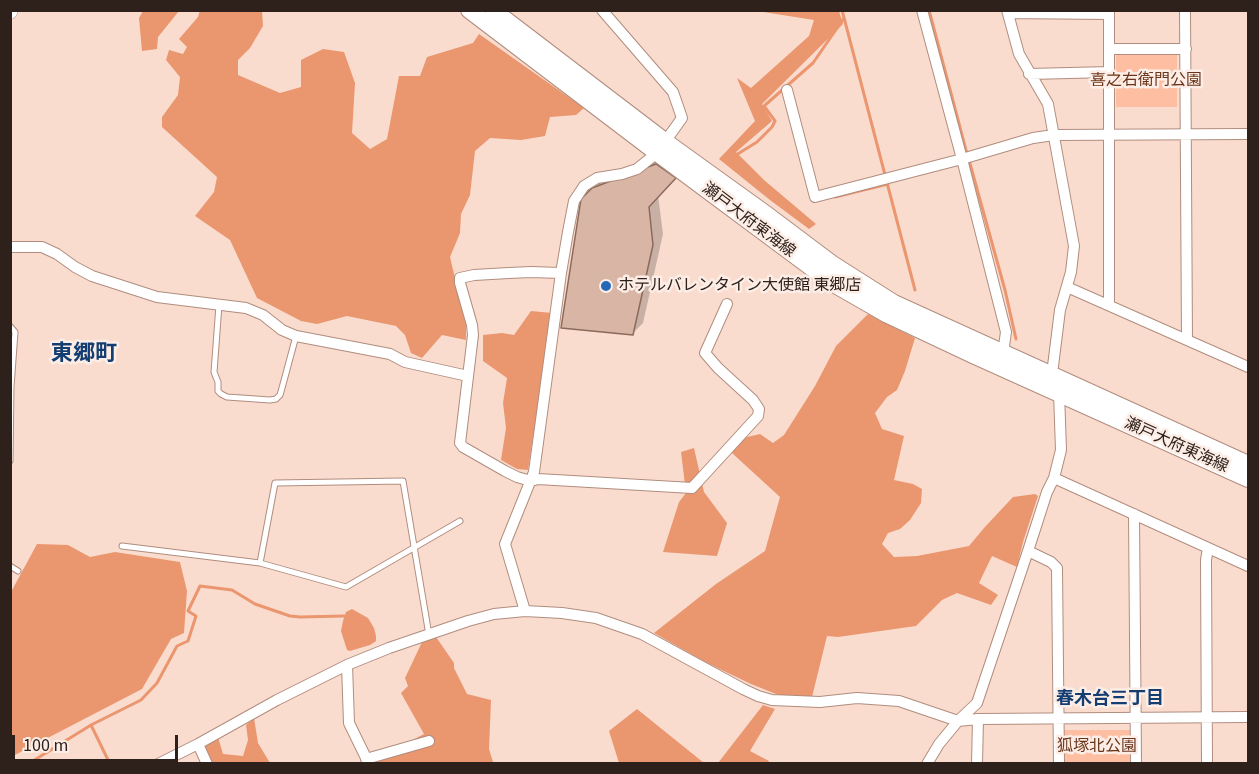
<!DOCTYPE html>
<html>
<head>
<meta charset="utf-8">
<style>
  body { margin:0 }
  #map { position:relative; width:1259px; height:774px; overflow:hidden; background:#fadccf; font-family:"Source Sans 3",sans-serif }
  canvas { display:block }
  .frame { position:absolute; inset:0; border:12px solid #2e211b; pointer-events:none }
  .scale { position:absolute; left:12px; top:735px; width:166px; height:27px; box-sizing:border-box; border:3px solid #2e211b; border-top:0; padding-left:8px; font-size:18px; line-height:21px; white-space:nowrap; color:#2e211b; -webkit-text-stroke:4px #fcede6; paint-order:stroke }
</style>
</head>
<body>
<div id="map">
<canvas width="1259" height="774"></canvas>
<div class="frame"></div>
<div class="scale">100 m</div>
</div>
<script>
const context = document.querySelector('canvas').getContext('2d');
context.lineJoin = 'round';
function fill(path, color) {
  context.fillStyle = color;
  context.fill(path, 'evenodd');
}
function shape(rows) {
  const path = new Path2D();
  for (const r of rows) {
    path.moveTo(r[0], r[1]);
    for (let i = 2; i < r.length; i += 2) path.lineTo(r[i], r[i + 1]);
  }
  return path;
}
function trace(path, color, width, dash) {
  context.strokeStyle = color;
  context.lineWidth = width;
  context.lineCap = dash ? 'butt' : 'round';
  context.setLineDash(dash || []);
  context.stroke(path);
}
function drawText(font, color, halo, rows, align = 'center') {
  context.font = font + ' "Source Sans 3","Noto Sans JP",sans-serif';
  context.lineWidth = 5;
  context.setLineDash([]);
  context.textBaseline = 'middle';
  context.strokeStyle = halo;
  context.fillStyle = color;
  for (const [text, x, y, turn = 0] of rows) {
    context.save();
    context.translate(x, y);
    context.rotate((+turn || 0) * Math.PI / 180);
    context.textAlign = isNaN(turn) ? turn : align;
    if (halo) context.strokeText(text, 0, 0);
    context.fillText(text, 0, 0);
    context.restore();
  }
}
fill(shape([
  [1177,54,1177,107,1116,107,1116,55],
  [1062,730,1131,730,1131,763,1062,763]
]), '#febea2');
fill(shape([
  [200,10,262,11,263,26,250,48,238,60,238,75,280,93,301,87,301,60,323,49,344,52,355,83,352,133,370,149,387,139,399,76,420,76,427,57,473,43,479,34,584,108,576,115,550,117,545,136,521,140,490,138,475,151,470,195,461,214,460,233,450,257,466,325,466,340,442,335,422,358,411,353,405,335,396,326,347,316,317,324,301,321,257,298,230,240,195,216,214,192,217,177,162,127,162,117,178,95,180,77,166,60,169,50,183,54,187,47,179,39,198,17],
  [143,11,179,11,158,37,157,49,142,51,139,18],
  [757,11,839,11,843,24,762,104,772,121,736,152,764,180,816,224,809,229,770,200,719,159,755,121,737,78,751,88,809,36,814,20],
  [531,311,552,313,528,470,517,469,501,460,506,428,503,403,507,378,483,361,483,335,502,333,514,335],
  [868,314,915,338,905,371,897,390,887,397,875,413,882,429,904,436,894,480,913,484,922,489,921,503,910,520,900,529,888,533,882,544,894,557,917,556,969,546,984,528,1013,497,1035,494,1038,496,1023,542,1017,567,992,556,979,583,998,595,991,605,957,593,942,600,916,626,838,637,827,636,812,697,781,696,751,684,705,662,654,633,716,584,765,551,780,497,732,453,743,438,760,434,773,443,784,435,815,386,836,346],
  [694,448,704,492,727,523,717,556,663,552,679,502,686,493,681,452],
  [37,544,68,545,90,557,115,552,180,562,187,591,184,633,171,639,142,689,11,757,11,592],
  [436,637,454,663,454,668,467,694,491,700,489,749,493,762,495,763,376,764,374,760,424,734,401,693,408,686,405,678,423,640],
  [763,705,775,709,750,751,769,761,768,763,718,763],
  [637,709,704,763,619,763,609,731],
  [254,718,258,743,270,763,212,763,204,746,218,737,223,754,243,756,248,740,246,725]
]), '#ea966f');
fill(shape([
  [352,609,368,618,374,628,376,636,376,641,370,645,350,651,347,650,341,631,343,621,346,612]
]), '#eb966f');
fill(shape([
  [667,154,685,167,658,195,663,234,643,323,633,333,582,200,604,178]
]), '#0003');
trace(shape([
  [842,10,915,290],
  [929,10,967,154],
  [736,155,757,142,772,127,775,121,764,106,813,63,844,18],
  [969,160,1005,290,1016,339],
  [835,197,888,184],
  [91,725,110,764],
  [28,764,91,725,141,700,157,683,177,646,188,641,196,616,188,611,200,586,232,590,255,604,290,616,300,617,344,616]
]), '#eb966f', 3);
const building = shape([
  [656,164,676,178,649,207,653,245,633,335,561,328,581,199,592,188,656,164]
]);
fill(building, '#d9b5a5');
trace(building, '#8b6a5b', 1.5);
const service = shape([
  [219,305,214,372,218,382,218,391,221,394,227,397,270,400,276,399,280,395,282,388,296,336],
  [10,326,15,332,11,387,10,461],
  [122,546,260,563,346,587,460,521],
  [260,563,275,483,403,481,429,635],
  [10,566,18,571]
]);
const minor = shape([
  [922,10,962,159,1006,332,1003,353],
  [1007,10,1019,54,1048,104,1074,246,1071,272,1060,310,1052,374],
  [1185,10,1187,340],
  [1008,13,1109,14],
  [1110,49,1186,49],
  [1029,74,1110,72],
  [787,90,815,197,962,159,1033,138,1054,135,1248,134],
  [10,247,42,247,57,254,75,267,92,276,157,297,246,308,263,315,282,330,296,336,390,354,405,362,468,376],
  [561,273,531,272,509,273,474,275,460,278,460,283,472,325,473,335,460,443,463,447,505,471,517,477,531,481,538,479,692,488,758,416,759,409,753,400,718,368,705,353,727,304],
  [1067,287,1248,367],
  [1109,305,1109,10],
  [1054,478,1248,566],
  [1134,514,1136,764],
  [1028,551,1051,562,1057,568,1059,764],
  [525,611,505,544,534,472,561,273,568,232,574,201,584,186,597,178,622,174,637,169,657,153,682,118,673,92,602,10],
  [347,665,349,723,369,764],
  [198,744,207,764],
  [366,759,429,741],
  [158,764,198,744,277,700,347,665,389,648,468,621,494,614,525,611,562,613,596,618,642,634,743,689,758,696,772,700,820,702,857,698,899,701,958,721,978,719,1248,717],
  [927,764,939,744,958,721,977,703,1028,551,1047,492,1054,478,1061,450,1059,393],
  [977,764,978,719],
  [1207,764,1206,560,1208,548]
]);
const tertiary = shape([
  [10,12,11,10]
]);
const primary = shape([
  [469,10,657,153,832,283,886,314,973,355,1248,479],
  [493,10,666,142,766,214,831,263,894,303,1248,464]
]);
trace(service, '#b08d7e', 7);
trace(minor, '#b08d7e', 12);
trace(tertiary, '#b08d7e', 15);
trace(primary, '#b08d7e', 18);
trace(service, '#fff', 5);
trace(minor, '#fff', 10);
trace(tertiary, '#fff', 14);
trace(primary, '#fff', 16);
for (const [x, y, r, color] of [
  [606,286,6,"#2568b9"]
]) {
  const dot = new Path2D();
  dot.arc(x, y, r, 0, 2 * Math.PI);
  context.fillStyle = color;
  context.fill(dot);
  trace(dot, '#fcede6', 2);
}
drawText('16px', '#6b3519', '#fcede6', [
  ["喜之右衛門公園",1146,81],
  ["狐塚北公園",1097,747]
]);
drawText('16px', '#2e211b', '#fcede6', [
  ["瀬戸大府東海線",748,221,37],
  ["瀬戸大府東海線",1176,446,24]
]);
drawText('16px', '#2e211b', '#fcede6', [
  ["ホテルバレンタイン大使館 東郷店",618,286]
], 'left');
drawText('bold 18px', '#143e71', '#fcede6', [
  ["春木台三丁目",1110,700]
]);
drawText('bold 22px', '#143e71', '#fcede6', [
  ["東郷町",84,355]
]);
</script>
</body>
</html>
